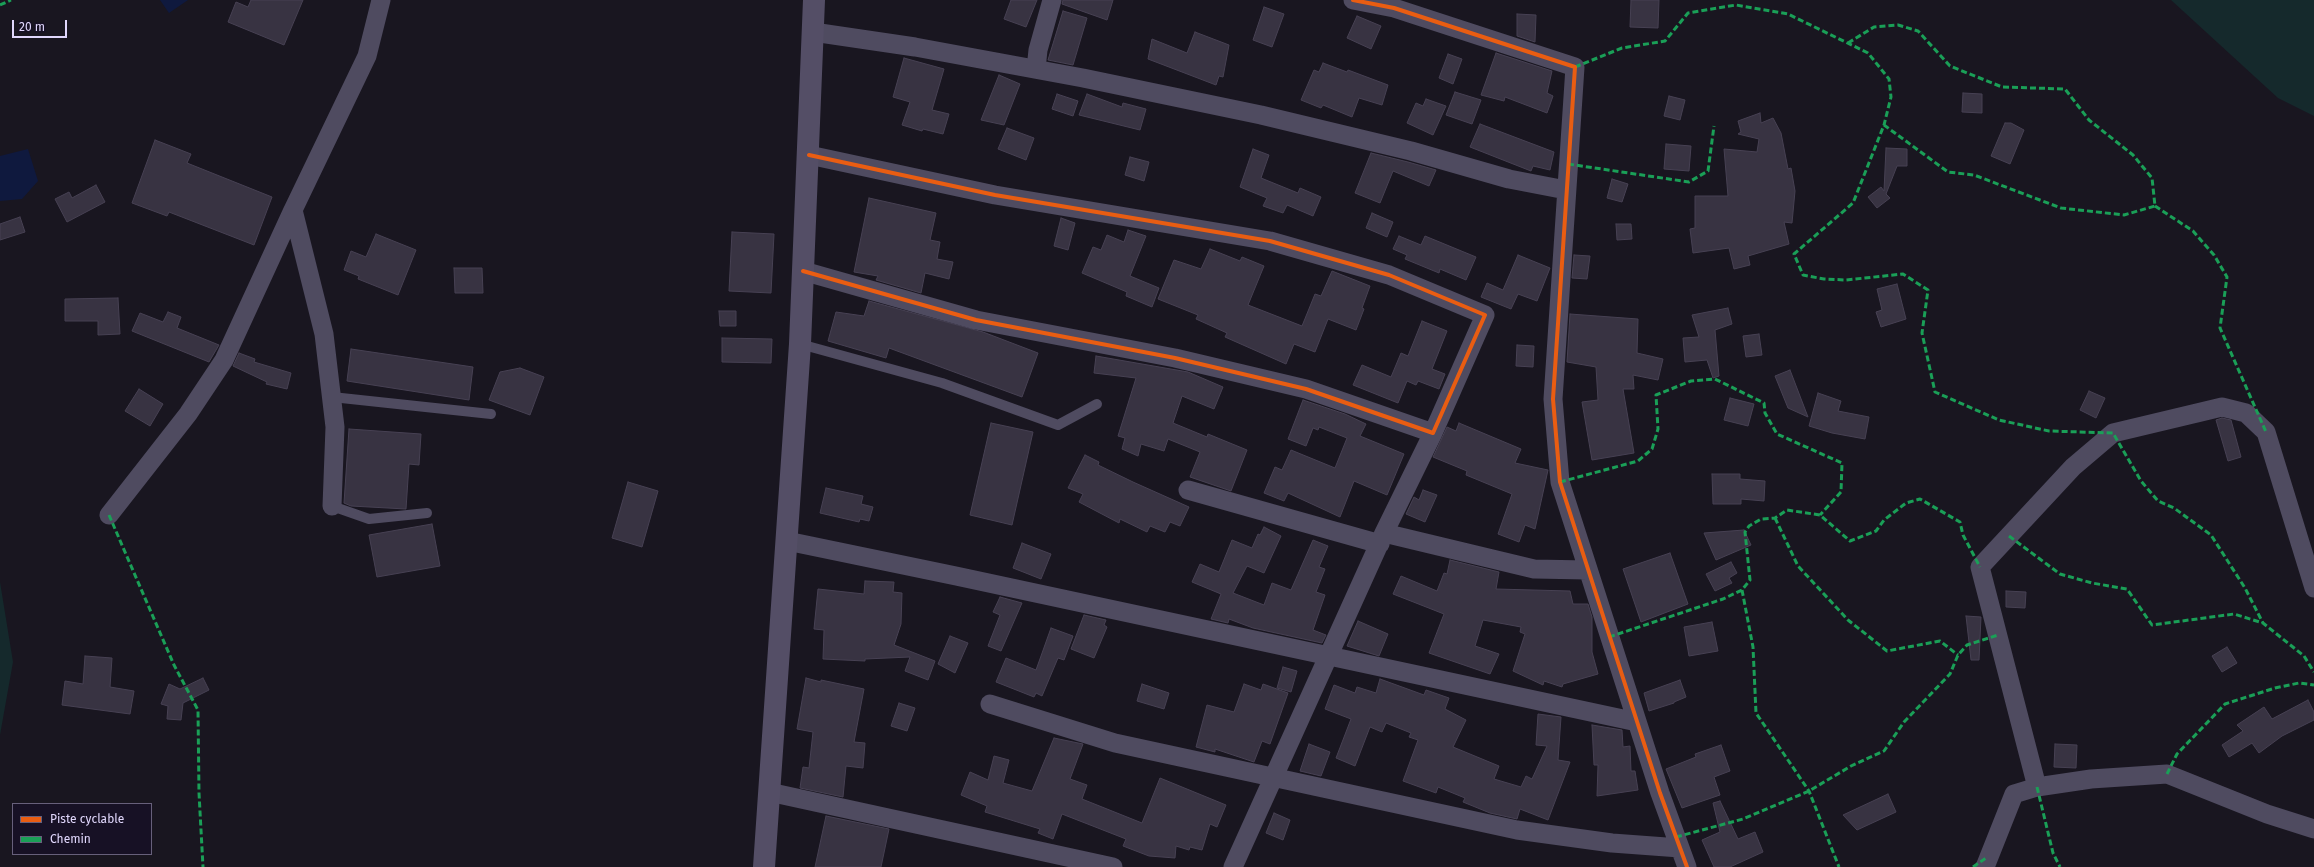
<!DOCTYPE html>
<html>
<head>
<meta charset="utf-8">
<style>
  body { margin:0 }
  #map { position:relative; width:2314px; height:867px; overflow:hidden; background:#191620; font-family:"Fira Sans",sans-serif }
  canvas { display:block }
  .legend { position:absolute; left:12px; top:803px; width:140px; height:52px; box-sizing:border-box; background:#171125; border:1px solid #67607b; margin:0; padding:5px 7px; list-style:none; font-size:12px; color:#e0d7fc }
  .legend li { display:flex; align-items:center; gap:8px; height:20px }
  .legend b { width:20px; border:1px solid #67607b }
  .scale { position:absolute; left:12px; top:20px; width:55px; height:18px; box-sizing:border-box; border:2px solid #e0d7fc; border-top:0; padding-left:5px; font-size:12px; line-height:14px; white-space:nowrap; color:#e0d7fc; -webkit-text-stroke:3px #171125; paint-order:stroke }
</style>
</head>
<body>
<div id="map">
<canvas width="2314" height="867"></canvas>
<ul class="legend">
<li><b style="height:5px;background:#e95d12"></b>Piste cyclable</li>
<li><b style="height:5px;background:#1a9f57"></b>Chemin</li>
</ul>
<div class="scale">20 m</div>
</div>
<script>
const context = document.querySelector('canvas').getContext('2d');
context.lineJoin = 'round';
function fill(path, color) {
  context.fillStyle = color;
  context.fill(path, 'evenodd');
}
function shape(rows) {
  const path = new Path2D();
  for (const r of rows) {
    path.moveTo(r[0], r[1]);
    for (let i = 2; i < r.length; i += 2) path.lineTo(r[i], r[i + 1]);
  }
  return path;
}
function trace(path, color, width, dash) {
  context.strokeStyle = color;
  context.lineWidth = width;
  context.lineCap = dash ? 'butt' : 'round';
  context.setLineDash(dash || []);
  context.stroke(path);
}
fill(shape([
  [2171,0,2314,0,2314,116,2278,98],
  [0,582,13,662,0,735]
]), '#15292c');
fill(shape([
  [160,0,188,0,169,13],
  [28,149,38,181,22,199,0,201,0,156]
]), '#0f193e');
const building = shape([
  [251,0,303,0,284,45,228,22,236,2,248,7,251,0],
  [1011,0,1037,0,1026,27,1004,19,1011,0],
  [1063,0,1113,0,1107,20,1062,4,1063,0],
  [1631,0,1659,0,1658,28,1630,27,1631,0],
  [1264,7,1284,14,1272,47,1253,40,1264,7],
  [1063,11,1087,18,1073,65,1048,60,1063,11],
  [1517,14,1536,15,1535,42,1517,36,1517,14],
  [1357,16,1381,26,1371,49,1347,38,1357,16],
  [1195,32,1229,45,1223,77,1219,76,1216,85,1148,59,1152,39,1187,53,1195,32],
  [1496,53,1552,71,1547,93,1553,96,1547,113,1505,97,1504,101,1481,95,1496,53],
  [1448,54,1462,59,1453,84,1439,78,1448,54],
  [904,58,944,69,932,110,949,114,943,134,923,129,922,131,902,125,910,102,893,97,904,58],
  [1323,63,1347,72,1348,70,1388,85,1382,105,1359,98,1352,117,1323,105,1321,108,1301,100,1314,70,1319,72,1323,63],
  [999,75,1020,84,1004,125,981,120,999,75],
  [1455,92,1481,100,1472,124,1446,115,1455,92],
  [1963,93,1982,94,1982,113,1962,112,1963,93],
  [1057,94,1078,101,1073,116,1052,109,1057,94],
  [1087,94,1122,107,1123,103,1146,109,1140,130,1079,115,1087,94],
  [1669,96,1685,100,1680,120,1664,116,1669,96],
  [1426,99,1446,106,1433,135,1407,123,1416,103,1423,106,1426,99],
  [1760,113,1761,123,1773,118,1781,133,1788,169,1791,168,1795,191,1792,223,1784,222,1789,244,1748,256,1750,265,1734,269,1729,248,1693,253,1690,229,1695,228,1695,196,1728,196,1724,149,1757,152,1759,139,1738,134,1741,132,1738,121,1760,113],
  [2005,123,2011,123,2024,130,2010,164,1991,156,2005,123],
  [1480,124,1554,152,1550,170,1533,166,1531,171,1470,147,1480,124],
  [1007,128,1034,138,1026,160,998,149,1007,128],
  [155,140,191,154,187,163,272,197,254,245,169,212,167,216,132,203,155,140],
  [1666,144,1691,146,1689,171,1664,169,1666,144],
  [1886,148,1907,149,1907,166,1897,166,1886,194,1890,198,1877,208,1868,197,1881,187,1884,191,1886,148],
  [1253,149,1269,155,1261,178,1298,193,1300,188,1321,197,1313,216,1287,205,1283,213,1263,206,1267,198,1240,187,1253,149],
  [1371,153,1408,162,1436,170,1429,186,1393,171,1380,203,1355,193,1371,153],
  [1130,157,1149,162,1144,181,1125,175,1130,157],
  [1612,179,1628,184,1622,202,1607,198,1612,179],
  [96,185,105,202,67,222,55,199,69,192,72,198,96,185],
  [869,198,936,213,930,240,940,242,937,259,953,262,949,279,925,273,921,293,876,280,878,276,854,272,869,198],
  [1372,213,1393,222,1387,237,1366,228,1372,213],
  [20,217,25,232,0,240,0,224,20,217],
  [1061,218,1075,223,1068,250,1054,246,1061,218],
  [1616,224,1631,224,1632,239,1617,240,1616,224],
  [1128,230,1146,236,1130,276,1159,288,1152,307,1126,296,1127,292,1082,273,1093,247,1101,250,1107,235,1124,242,1128,230],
  [732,232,774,234,771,293,729,291,732,232],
  [376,234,416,250,398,295,358,279,359,276,344,270,351,251,366,257,376,234],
  [1399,236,1421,245,1425,236,1476,257,1466,280,1440,269,1439,273,1405,259,1407,255,1393,249,1399,236],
  [1210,249,1240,261,1242,257,1264,266,1248,305,1302,326,1315,294,1321,296,1332,271,1370,286,1362,308,1364,309,1356,330,1328,319,1315,352,1294,344,1286,364,1225,337,1227,333,1196,319,1198,315,1158,299,1174,260,1201,269,1210,249],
  [1518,255,1550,268,1537,301,1518,294,1511,309,1481,297,1487,283,1503,290,1518,255],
  [1574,255,1590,256,1587,279,1572,278,1574,255],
  [454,268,482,268,483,293,455,293,454,268],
  [1897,284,1906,319,1881,327,1876,312,1882,310,1877,289,1897,284],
  [118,298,120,334,98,335,98,321,65,321,65,299,118,298],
  [869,301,983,332,1038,353,1022,397,889,348,886,358,828,341,836,312,864,316,869,301],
  [1728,308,1732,324,1715,330,1719,376,1713,378,1707,360,1685,362,1683,338,1699,337,1692,315,1728,308],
  [719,311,736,311,736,326,720,326,719,311],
  [168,312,181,317,177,328,219,345,209,362,132,331,140,313,163,322,168,312],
  [1570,314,1638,319,1637,353,1663,359,1658,380,1633,375,1634,389,1623,389,1634,453,1592,460,1582,402,1598,400,1596,367,1567,362,1570,314],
  [1422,321,1447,331,1432,369,1445,374,1439,389,1418,381,1416,385,1407,381,1398,403,1353,385,1362,365,1391,377,1401,353,1408,356,1422,321],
  [1759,334,1762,355,1746,357,1743,336,1759,334],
  [722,338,772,339,771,363,722,362,722,338],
  [1517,345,1534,346,1533,367,1516,366,1517,345],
  [351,349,473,367,469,400,347,381,351,349],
  [239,353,255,359,254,362,291,373,287,389,266,384,267,382,233,366,239,353],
  [1096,356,1188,372,1223,387,1214,409,1182,396,1173,423,1207,437,1208,434,1247,450,1231,491,1190,477,1200,452,1168,439,1164,451,1141,444,1138,456,1122,449,1125,438,1118,436,1136,378,1094,373,1096,356],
  [520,368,544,377,530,415,489,400,500,372,520,368],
  [1790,370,1808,417,1788,408,1775,376,1790,370],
  [139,389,163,404,150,426,125,411,139,389],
  [2089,391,2105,398,2096,418,2080,410,2089,391],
  [1818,393,1841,401,1838,411,1869,417,1865,439,1832,433,1809,426,1818,393],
  [1730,398,1754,404,1748,426,1724,420,1730,398],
  [1303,400,1345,414,1366,424,1360,436,1404,454,1387,495,1354,481,1340,517,1288,493,1284,501,1264,493,1275,467,1282,470,1291,450,1335,468,1347,438,1319,427,1318,430,1313,428,1306,446,1288,439,1303,400],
  [2222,418,2231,420,2241,457,2228,461,2216,420,2222,418],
  [991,423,1033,432,1012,525,970,515,991,423],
  [1459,423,1521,449,1515,463,1548,470,1535,529,1525,525,1519,542,1498,534,1512,494,1466,475,1467,471,1433,457,1447,427,1456,431,1459,423],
  [349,429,421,434,419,465,409,464,406,509,351,506,344,503,349,429],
  [1085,455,1099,462,1098,465,1133,482,1189,507,1180,526,1170,522,1165,532,1150,526,1147,532,1120,519,1119,523,1079,502,1083,494,1068,488,1085,455],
  [1712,474,1740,474,1740,479,1765,481,1764,501,1741,499,1741,504,1713,504,1712,474],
  [628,482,658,491,642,547,612,538,628,482],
  [826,488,863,496,861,504,873,507,869,521,860,519,859,522,820,513,826,488],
  [1423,490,1437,495,1425,522,1406,514,1414,497,1419,500,1423,490],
  [432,524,440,566,377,577,369,535,432,524],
  [1264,527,1281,536,1264,573,1247,566,1233,593,1264,605,1272,583,1291,590,1313,540,1328,546,1319,567,1325,569,1316,592,1325,595,1313,630,1326,635,1322,643,1253,628,1229,619,1228,623,1211,619,1221,594,1192,582,1200,564,1219,572,1232,540,1252,548,1258,534,1260,535,1264,527],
  [1744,530,1751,545,1716,560,1704,533,1744,530],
  [1022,543,1051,554,1041,579,1013,568,1022,543],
  [1670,553,1688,604,1641,622,1623,569,1670,553],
  [1450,560,1499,572,1496,589,1570,591,1573,604,1588,604,1592,617,1592,652,1598,674,1563,684,1562,687,1544,681,1543,685,1513,671,1525,634,1520,632,1521,627,1483,620,1475,646,1499,654,1490,674,1429,653,1444,614,1393,594,1401,576,1437,591,1444,573,1447,574,1450,560],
  [1731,562,1737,573,1729,578,1732,583,1715,591,1706,574,1731,562],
  [865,581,894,582,893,592,902,593,901,624,894,645,935,661,928,680,905,671,910,657,865,659,865,661,823,659,824,630,814,629,818,589,864,594,865,581],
  [2006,591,2026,592,2025,608,2006,607,2006,591],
  [1000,597,1022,603,1001,651,988,646,1000,615,993,612,1000,597],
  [1084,615,1106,620,1104,625,1107,627,1094,658,1071,649,1084,615],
  [1966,616,1981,617,1979,660,1971,660,1966,616],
  [1358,621,1388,634,1379,656,1347,646,1358,621],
  [1712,622,1718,651,1689,656,1684,627,1712,622],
  [1051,628,1073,636,1064,660,1058,658,1042,696,1036,693,1034,697,996,682,1006,658,1036,670,1051,628],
  [950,636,968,643,955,673,938,664,950,636],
  [2227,647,2237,663,2222,672,2212,656,2227,647],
  [85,656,112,658,110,687,134,691,130,714,62,705,65,681,83,684,85,656],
  [1283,667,1297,671,1291,692,1277,688,1283,667],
  [203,678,209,690,183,703,181,720,167,719,168,706,161,704,169,684,180,689,203,678],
  [806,678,821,682,821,680,864,689,854,742,865,743,863,768,846,766,843,797,800,788,803,767,809,768,813,732,797,729,806,678],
  [1380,679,1424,695,1426,690,1449,698,1445,709,1466,720,1453,747,1499,766,1494,779,1521,787,1526,776,1532,779,1547,746,1536,745,1538,714,1561,717,1558,760,1570,762,1548,820,1520,809,1517,819,1490,813,1463,802,1465,798,1438,787,1436,793,1403,781,1418,740,1409,737,1411,733,1386,723,1382,732,1370,727,1355,766,1336,758,1351,719,1325,709,1334,685,1355,693,1357,687,1376,693,1380,679],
  [1680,680,1686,697,1674,702,1674,703,1649,711,1644,693,1680,680],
  [1142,684,1169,693,1164,709,1137,701,1142,684],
  [1244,684,1261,690,1263,684,1288,693,1270,744,1262,741,1254,762,1215,749,1215,752,1196,747,1207,705,1234,712,1244,684],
  [2308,700,2314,712,2314,720,2282,736,2259,753,2252,743,2229,757,2222,745,2243,731,2237,725,2264,707,2272,719,2308,700],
  [899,703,915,708,907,731,891,726,899,703],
  [1592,725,1622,730,1623,747,1630,746,1631,771,1635,771,1638,790,1597,796,1598,765,1594,765,1592,725],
  [1054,738,1083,744,1070,779,1087,785,1082,799,1142,823,1160,778,1226,805,1217,827,1210,824,1202,850,1190,847,1189,850,1176,846,1175,858,1149,856,1123,846,1126,839,1062,814,1053,839,1038,833,1040,829,985,812,987,806,961,795,970,772,988,780,994,756,1009,760,1003,783,1032,791,1054,738],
  [1309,744,1330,752,1321,776,1300,771,1309,744],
  [2055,744,2077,745,2076,768,2054,767,2055,744],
  [1721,745,1730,771,1714,777,1720,795,1682,808,1666,769,1696,757,1695,754,1721,745],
  [1888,794,1896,812,1857,830,1843,815,1888,794],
  [1720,801,1738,839,1755,832,1763,852,1730,867,1714,867,1702,840,1720,832,1713,803,1720,801],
  [1274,813,1290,820,1283,840,1266,833,1274,813],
  [826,816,889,829,881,867,815,867,826,816]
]);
fill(building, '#383342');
trace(building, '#474153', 1);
trace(shape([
  [800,344,942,383,1058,425,1097,404],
  [332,397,491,414],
  [332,506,369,519,427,513]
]), '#4f4b60', 10);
trace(shape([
  [1353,0,1394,8,1575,67,1553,399,1560,482,1660,793,1687,867],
  [813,32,915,47,1083,78,1261,115,1411,151,1509,179,1566,190],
  [1036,69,1038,50,1052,0],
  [803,271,976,320,1175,358,1306,389,1433,433,1485,315,1389,275,1270,241,995,195,809,155],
  [1188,490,1380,544],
  [332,506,335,427,324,334,293,210,367,56,381,0],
  [109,515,188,414,224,360,293,210],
  [1384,533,1534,569,1587,570],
  [787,541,956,576,1637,722],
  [990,704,1115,743,1517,830,1612,843,1680,848],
  [2037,787,1980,567,2073,467,2113,433,2222,407,2246,413,2266,432,2314,588],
  [769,792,1113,867],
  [1233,867,1384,533,1433,433],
  [1985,867,2014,794,2037,787,2091,779,2167,774,2267,814,2314,829]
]), '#4f4b60', 19);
trace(shape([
  [764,867,800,344,814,0]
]), '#544e66', 22);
trace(shape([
  [0,5,11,0],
  [1848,43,1874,27,1898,25,1918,31,1950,66,2002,87,2065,89,2089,120,2133,155,2152,178,2155,206,2124,215,2061,208,1974,175,1948,172,1884,125],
  [1575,67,1622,48,1665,41,1688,13,1736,5,1788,14,1868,53,1889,79,1891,97,1884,125,1853,203,1794,254,1803,275,1824,279,1846,280,1903,274,1928,290,1922,333,1935,392,1999,420,2049,431,2113,433,2141,481,2158,501,2174,508,2211,535,2245,588,2263,623],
  [1568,164,1689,182,1708,171,1714,126],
  [2155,206,2193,231,2214,255,2227,277,2220,328,2266,432],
  [1560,482,1638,461,1652,449,1658,429,1656,395,1691,381,1715,379,1764,403,1765,413,1777,434,1842,463,1841,492,1820,515],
  [109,515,174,665,198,710,199,793,203,867],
  [1775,518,1798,566,1848,620,1887,651,1940,641,1958,655],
  [2009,536,2060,574,2092,583,2127,589,2152,625,2234,614,2263,623,2304,656,2314,672],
  [1742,590,1753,647,1756,713,1809,791,1839,867],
  [1609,637,1723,599,1742,590,1750,580,1745,532,1749,526,1761,519,1775,518,1787,510,1820,515,1850,541,1876,531,1884,520,1906,503,1920,499,1960,522,1963,535,1980,567],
  [2167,774,2177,754,2225,704,2275,688,2299,683,2314,685],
  [2037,787,2053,853,2060,867],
  [1676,837,1743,819,1809,791,1851,766,1884,751,1904,722,1950,674,1958,655,1967,645,1998,635],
  [1973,867,1986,858]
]), '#1a9f57', 3, [6, 3]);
trace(shape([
  [1353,0,1394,8,1575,67,1553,399,1560,482,1660,793,1687,867],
  [803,271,976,320,1175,358,1306,389,1433,433,1485,315,1389,275,1270,241,995,195,809,155]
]), '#e95d12', 4);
</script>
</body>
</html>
